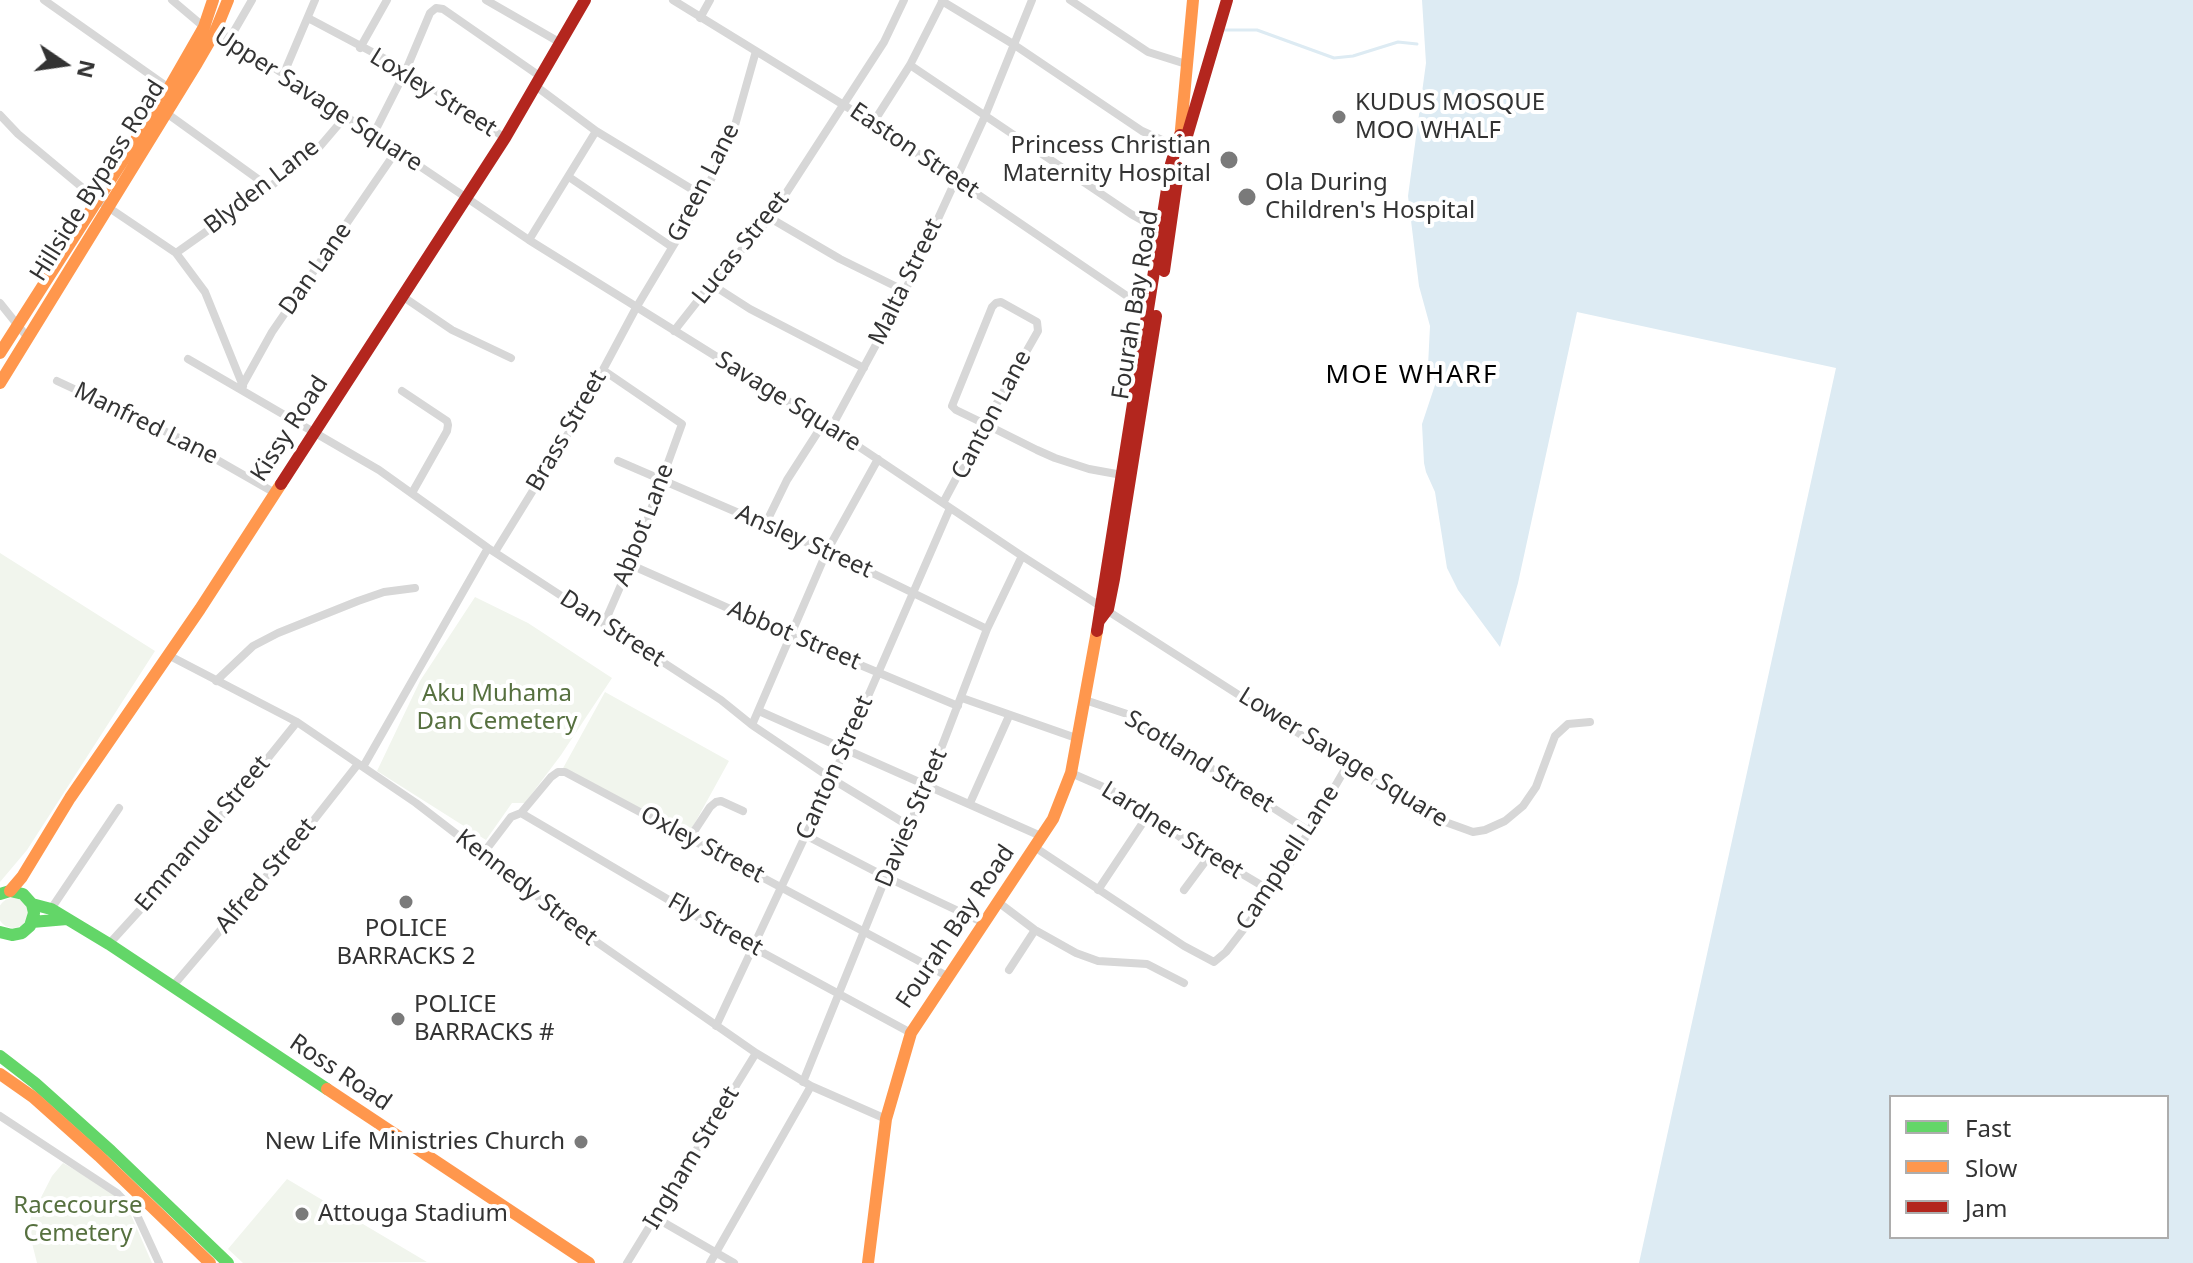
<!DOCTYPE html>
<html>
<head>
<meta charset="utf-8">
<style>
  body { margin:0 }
  #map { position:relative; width:2193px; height:1263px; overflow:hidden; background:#fff; font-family:"Noto Sans",sans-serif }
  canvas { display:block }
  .legend { position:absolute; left:1889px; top:1095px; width:280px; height:144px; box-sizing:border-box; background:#fff; border:2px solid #adadad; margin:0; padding:10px 14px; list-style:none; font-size:24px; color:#333 }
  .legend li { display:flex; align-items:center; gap:16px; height:40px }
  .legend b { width:40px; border:2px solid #adadad }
  .north { position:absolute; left:24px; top:24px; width:80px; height:80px; -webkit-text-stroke:6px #fff; paint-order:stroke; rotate:103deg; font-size:22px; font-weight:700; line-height:32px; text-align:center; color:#333 }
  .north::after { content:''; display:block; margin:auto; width:28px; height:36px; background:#333; clip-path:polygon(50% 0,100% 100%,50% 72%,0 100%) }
</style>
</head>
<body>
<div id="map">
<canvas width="2193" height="1263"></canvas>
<ul class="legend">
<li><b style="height:10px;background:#63d668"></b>Fast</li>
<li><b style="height:10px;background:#ff974d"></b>Slow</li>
<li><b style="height:10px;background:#b3261e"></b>Jam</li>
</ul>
<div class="north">N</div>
</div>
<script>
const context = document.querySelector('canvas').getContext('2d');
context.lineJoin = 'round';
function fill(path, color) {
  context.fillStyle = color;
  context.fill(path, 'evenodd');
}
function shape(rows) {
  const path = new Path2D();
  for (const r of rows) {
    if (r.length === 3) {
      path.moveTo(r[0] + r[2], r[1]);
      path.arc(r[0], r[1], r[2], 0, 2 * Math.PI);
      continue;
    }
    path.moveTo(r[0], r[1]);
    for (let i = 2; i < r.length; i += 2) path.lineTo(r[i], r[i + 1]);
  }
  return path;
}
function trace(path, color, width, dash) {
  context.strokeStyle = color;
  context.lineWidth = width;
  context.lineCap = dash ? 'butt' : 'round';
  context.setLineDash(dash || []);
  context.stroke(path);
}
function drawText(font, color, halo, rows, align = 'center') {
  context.font = font + ' "Noto Sans",sans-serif';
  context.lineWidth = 8;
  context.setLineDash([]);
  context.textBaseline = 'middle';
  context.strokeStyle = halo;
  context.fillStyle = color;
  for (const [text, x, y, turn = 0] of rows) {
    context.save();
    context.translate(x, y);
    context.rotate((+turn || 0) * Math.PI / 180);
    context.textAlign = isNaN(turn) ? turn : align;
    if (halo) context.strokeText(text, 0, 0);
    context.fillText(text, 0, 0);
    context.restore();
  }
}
fill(shape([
  [0,553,155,651,27,850,0,882],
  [475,597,528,623,612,678,561,755,525,803,512,803,486,840,377,771,420,681],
  [605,692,729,761,686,839,562,770],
  [13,913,15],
  [63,1163,115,1193,131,1215,152,1263,37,1263,28,1227,31,1217,52,1176],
  [287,1179,427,1262,243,1263,228,1249]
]), '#f1f5ed');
fill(shape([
  [1422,0,2193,0,2193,1263,1639,1263,1836,368,1577,312,1518,583,1500,647,1458,590,1447,568,1435,492,1426,472,1424,463,1422,424,1436,382,1428,366,1430,326,1419,286,1408,196,1426,63],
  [1891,1097,2167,1097,2167,1237,1891,1237]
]), '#ddebf3');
trace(shape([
  [1220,30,1257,30,1334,58,1353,56,1398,42,1417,44]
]), '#ddebf3', 3);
trace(shape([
  [44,0,169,88],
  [172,0,204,27,230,38,529,240,831,428,1022,556,1426,815,1473,832,1485,830,1505,821,1523,806,1536,787,1555,736,1568,724,1590,722],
  [486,0,559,42],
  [673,0,873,123,1149,311],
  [1070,0,1148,52,1186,64],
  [942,1,1013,44,1142,131,1175,146],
  [308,18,406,70,505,138],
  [700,18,710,0],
  [230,38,252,0],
  [360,48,387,0],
  [910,65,1131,214,1161,231],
  [284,73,315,0],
  [537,87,596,131,703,196],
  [165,112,269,187],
  [0,115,18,134,96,199,176,253,205,292,243,386],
  [873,123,910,65,943,0],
  [373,135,406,70,430,13,436,8,443,9,541,77],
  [569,177,672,247],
  [770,218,840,259,905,291],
  [529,240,596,131],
  [176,253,296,168,316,151,345,117],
  [711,284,750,309,864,368],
  [402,296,452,330,511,358],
  [0,303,28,338],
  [674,331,711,284,770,218,884,42,904,0],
  [188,359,379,470,488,548,721,700,752,725,832,779,909,826],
  [603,370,682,424,637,548,604,624],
  [57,381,177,437,275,493],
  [242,386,272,332,397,150],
  [402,391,447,421,448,425,447,431,412,493],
  [831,428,905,291,985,116,1032,0],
  [618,461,827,551,987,629],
  [943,503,985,424,1038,331,1037,322,1001,302,996,303,992,307,952,406,956,410,985,424,1037,450,1055,458,1089,469,1122,475],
  [765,525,787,480,823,424],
  [495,552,574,424,636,308,703,196,732,136,756,51],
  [631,565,791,636,958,706],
  [168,655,297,722,363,767,416,803,598,943,756,1053,811,1086,886,1119],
  [216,681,253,646,278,633,358,601,384,592,415,588],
  [962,698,1079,739],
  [1085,700,1127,714,1309,831],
  [759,711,1043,837],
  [752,725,827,551,878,459],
  [363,767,488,548],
  [1071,773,1124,796,1180,837,1271,891],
  [970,803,1009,716],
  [521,813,708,923,911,1033],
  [805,835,886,877,984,923],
  [689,839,710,807,716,802,721,801,743,811],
  [1036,848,1184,946,1214,962,1226,952,1253,917,1291,862,1348,764],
  [482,855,511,817,521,813,551,777,558,772,565,772,947,976],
  [1098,890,1148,815],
  [1184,890,1210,855],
  [998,902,1035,930,1076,953,1098,961,1147,964,1184,983],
  [51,909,119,808],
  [109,944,190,855,297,722],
  [1009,970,1035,930],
  [172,987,310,825,358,764],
  [716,1026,832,779,950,508],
  [803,1082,886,877,927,785,987,629,1022,556],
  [0,1116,117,1193,136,1213,159,1263],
  [656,1218,734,1263],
  [627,1263,756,1053],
  [710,1263,811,1086]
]), '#d7d7d7', 8);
trace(shape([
  [0,894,10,891,23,894,32,904,34,913,30,926,22,933,12,935,0,932],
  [32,904,51,909,109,944,327,1089],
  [32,922,67,919],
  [0,1056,35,1083,111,1151,228,1263]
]), '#63d668', 12);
trace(shape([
  [1180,140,1193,0],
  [0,353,169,88,204,27,213,0],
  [0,383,197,63,215,32,228,0],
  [10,891,22,877,70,798,200,609,281,484],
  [0,1074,33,1097,99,1156,210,1263],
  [327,1089,589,1263],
  [868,1263,886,1119,911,1033,1053,819,1071,773,1097,631]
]), '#ff974d', 12);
trace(shape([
  [1178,147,1182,148,1186,139,1227,0],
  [1164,271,1179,166],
  [281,484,505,138,585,0],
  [1099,621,1108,609,1114,579,1156,316],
  [1097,631,1171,164,1180,135]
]), '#b3261e', 12);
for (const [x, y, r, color] of [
  [1339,117,8,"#7a7a7a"],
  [1229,160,10,"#7a7a7a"],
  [1247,197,10,"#7a7a7a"],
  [406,902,8,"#7a7a7a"],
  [398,1019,8,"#7a7a7a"],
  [581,1142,8,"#7a7a7a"],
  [302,1214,8,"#7a7a7a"]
]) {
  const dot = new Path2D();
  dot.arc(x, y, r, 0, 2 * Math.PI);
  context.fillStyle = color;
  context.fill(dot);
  trace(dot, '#fff', 3);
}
drawText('24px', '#333', '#fff', [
  ["Loxley Street",433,93,32],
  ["Upper Savage Square",318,100,33],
  ["Easton Street",914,151,34],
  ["Hillside Bypass Road",98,181,-58],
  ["Green Lane",704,183,-63],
  ["Blyden Lane",262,187,-38],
  ["Lucas Street",741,248,-51],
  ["Dan Lane",316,269,-55],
  ["Malta Street",906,282,-64],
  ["Fourah Bay Road",1136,305,-81],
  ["Savage Square",788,402,32],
  ["Canton Lane",992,415,-62],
  ["Manfred Lane",146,424,26],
  ["Kissy Road",290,429,-57],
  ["Brass Street",567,431,-60],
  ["Abbot Lane",644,525,-69],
  ["Ansley Street",804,542,24],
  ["Dan Street",612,629,33],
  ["Abbot Street",794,636,23],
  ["Lower Savage Square",1343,758,32],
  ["Scotland Street",1199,762,32],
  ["Canton Street",835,768,-66],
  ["Davies Street",912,818,-67],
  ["Lardner Street",1172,831,32],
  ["Emmanuel Street",203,834,-50],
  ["Oxley Street",702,845,28],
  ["Campbell Lane",1288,858,-57],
  ["Alfred Street",266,876,-50],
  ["Kennedy Street",526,888,38],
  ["Fly Street",715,925,29],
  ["Fourah Bay Road",956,927,-56],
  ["Ross Road",340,1073,34],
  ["Ingham Street",692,1158,-59]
]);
drawText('24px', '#333', '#fff', [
  ["KUDUS MOSQUE",1355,103],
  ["MOO WHALF",1355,131],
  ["Princess Christian",1211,146,"right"],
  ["Maternity Hospital",1211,174,"right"],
  ["Ola During",1265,183],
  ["Children's Hospital",1265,211],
  ["POLICE",406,929,"center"],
  ["BARRACKS 2",406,957,"center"],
  ["POLICE",414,1005],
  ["BARRACKS #",414,1033],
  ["New Life Ministries Church",565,1142,"right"],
  ["Attouga Stadium",318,1214]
], 'left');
drawText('24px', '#56703f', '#fff', [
  ["Aku Muhama",497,694],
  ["Dan Cemetery",497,722],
  ["Racecourse",78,1206],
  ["Cemetery",78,1234]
]);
context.letterSpacing = '2px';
drawText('26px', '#000', '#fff', [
  ["MOE WHARF",1412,376]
]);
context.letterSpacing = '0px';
</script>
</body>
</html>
